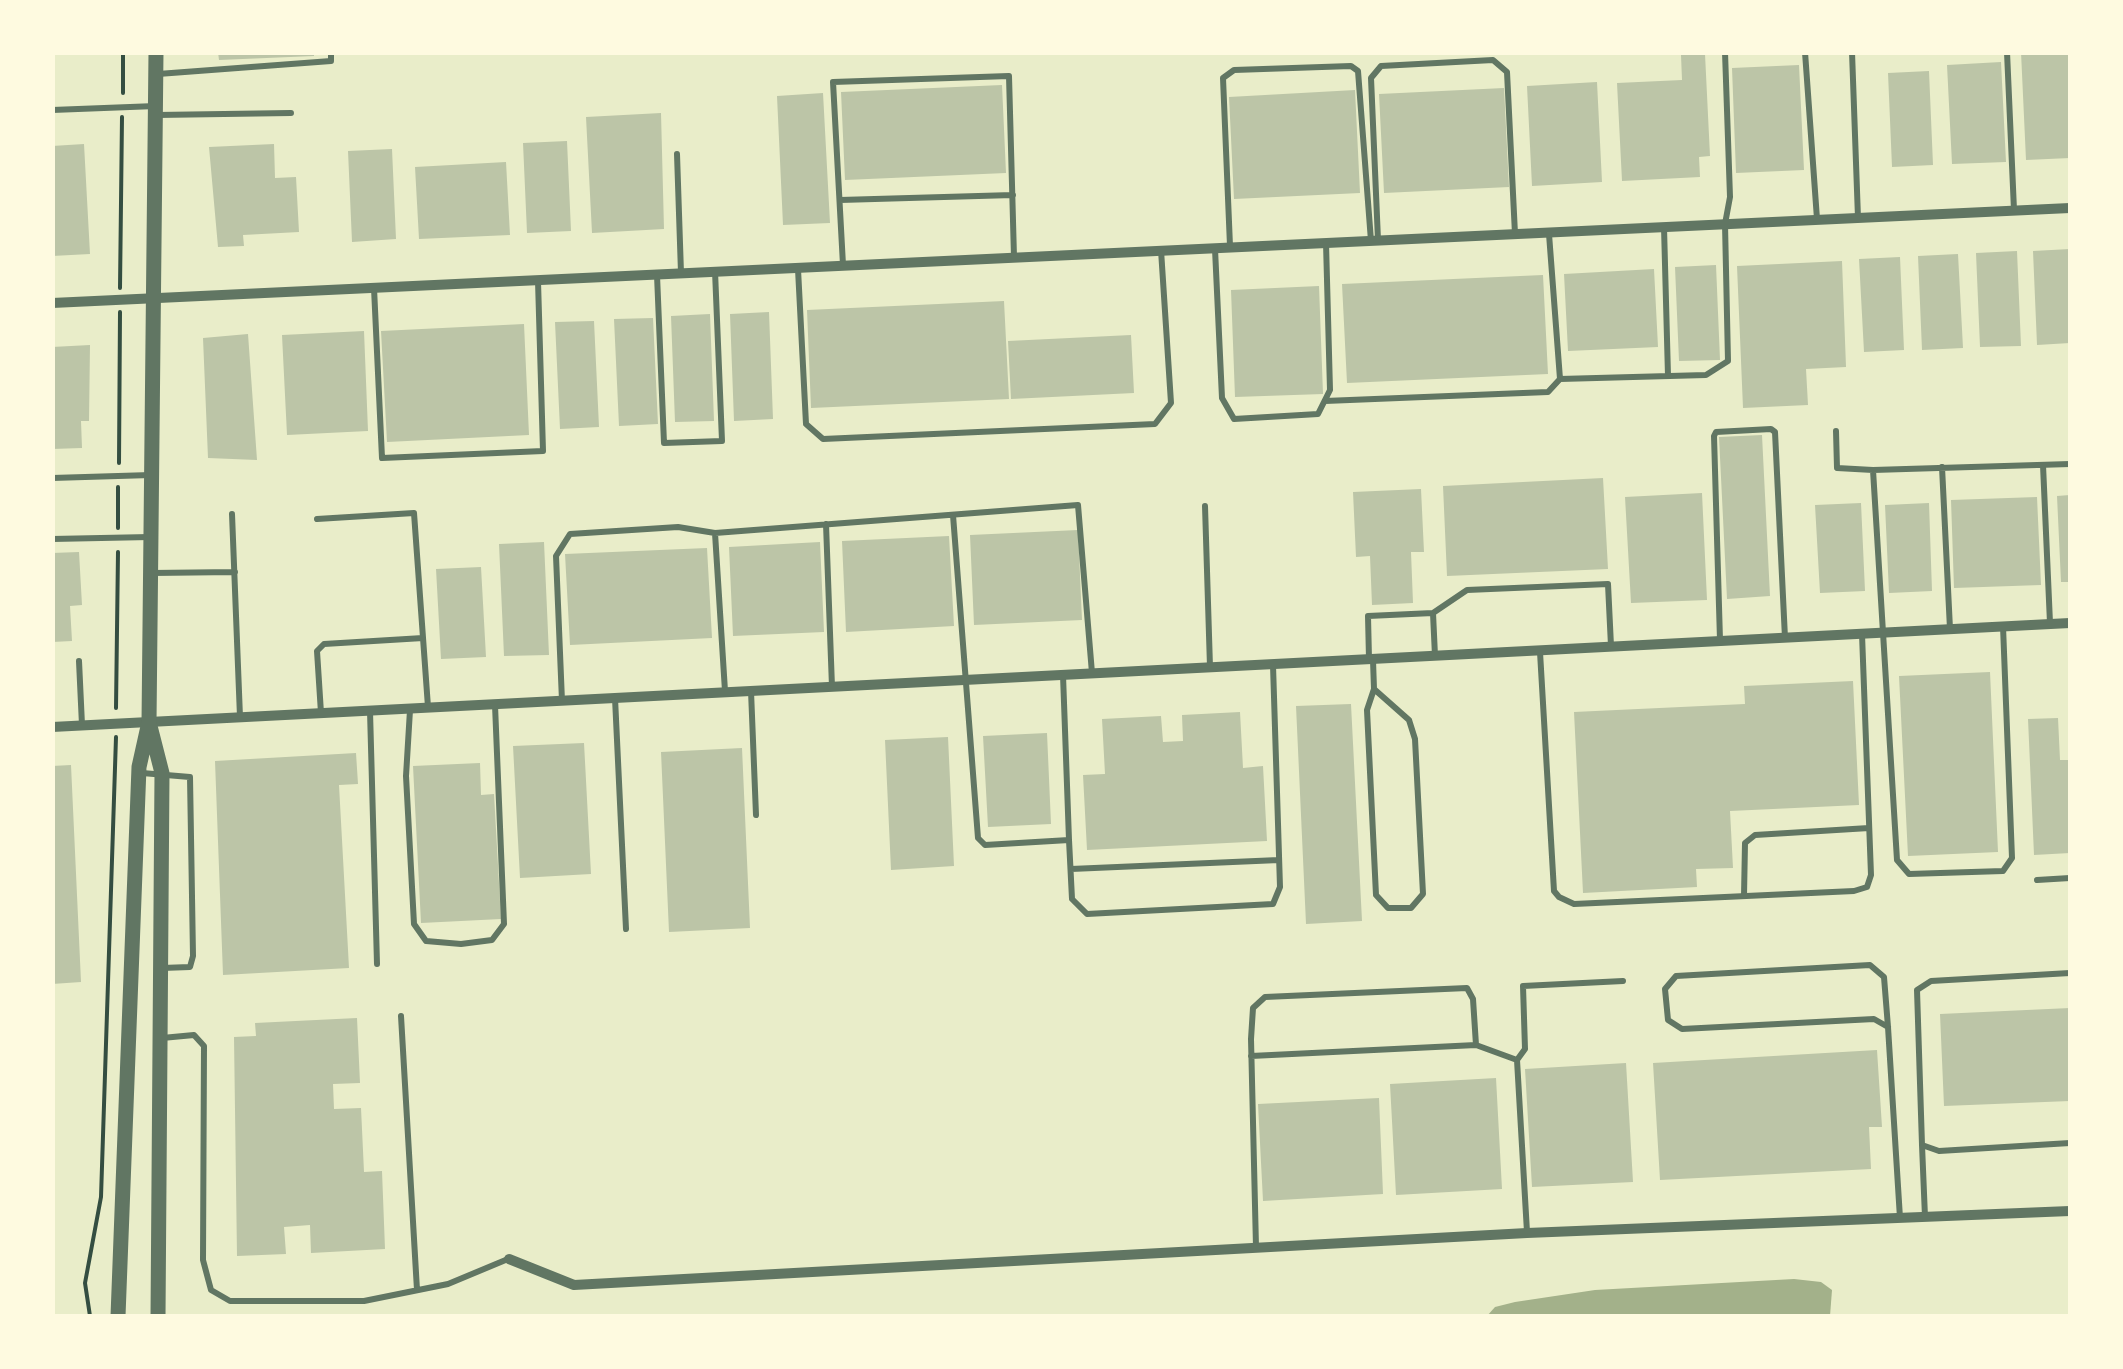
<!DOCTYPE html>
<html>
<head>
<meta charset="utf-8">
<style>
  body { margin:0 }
  #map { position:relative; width:2123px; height:1369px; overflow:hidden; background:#e9edc9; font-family:"Golos Text",sans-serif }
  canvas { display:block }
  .frame { position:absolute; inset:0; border:55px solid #fefae0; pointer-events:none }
</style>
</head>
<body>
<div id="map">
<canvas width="2123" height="1369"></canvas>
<div class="frame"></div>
</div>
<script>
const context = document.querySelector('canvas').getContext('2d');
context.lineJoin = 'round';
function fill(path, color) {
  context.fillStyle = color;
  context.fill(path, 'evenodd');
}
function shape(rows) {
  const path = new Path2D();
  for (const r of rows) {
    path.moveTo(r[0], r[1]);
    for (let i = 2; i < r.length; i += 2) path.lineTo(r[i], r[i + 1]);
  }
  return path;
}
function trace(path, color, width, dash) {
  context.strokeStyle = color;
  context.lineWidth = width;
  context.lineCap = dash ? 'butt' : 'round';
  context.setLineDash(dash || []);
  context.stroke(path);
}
fill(shape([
  [1794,1279,1821,1282,1832,1290,1830,1316,1487,1316,1495,1307,1515,1302,1595,1290]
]), '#a3b18a');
fill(shape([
  [218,52,314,52,314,56,219,60],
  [2021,52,2070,52,2070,158,2026,160],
  [1705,54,1710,156,1699,157,1700,177,1622,181,1617,83,1682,80,1681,55],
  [2001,62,2006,162,1952,164,1947,65],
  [1799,65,1804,170,1736,173,1732,68],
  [1929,71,1933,165,1892,167,1888,73],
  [1597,82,1602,182,1532,186,1527,86],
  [1002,85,1006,173,845,180,841,92],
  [1504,88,1509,187,1384,193,1379,94],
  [1355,90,1360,193,1234,199,1229,97],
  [823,93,830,223,783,225,777,96],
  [661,113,664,229,592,233,586,117],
  [567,141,571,231,527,233,523,143],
  [84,144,90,254,52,256,52,146],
  [274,144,275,178,296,177,299,232,243,235,244,246,218,247,209,147],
  [392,149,396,239,352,242,348,151],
  [506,162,510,235,419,239,415,167],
  [2070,249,2070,343,2037,345,2033,251],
  [2017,251,2021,346,1980,347,1976,253],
  [1958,254,1963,348,1922,350,1918,256],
  [1900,257,1904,350,1864,352,1859,259],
  [1842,261,1846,367,1806,369,1808,405,1743,408,1737,266],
  [1716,265,1720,360,1679,361,1675,267],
  [1654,269,1658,347,1568,351,1564,274],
  [1543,275,1548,374,1347,383,1342,284],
  [1319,286,1323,394,1235,397,1231,290],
  [1004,301,1009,399,811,408,807,310],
  [769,312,773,419,734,421,730,314],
  [710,314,714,421,675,422,671,316],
  [653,318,658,424,619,426,614,319],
  [594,321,599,427,560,429,555,322],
  [524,324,529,435,387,442,381,331],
  [364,331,368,431,287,435,282,335],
  [248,334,257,460,208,458,203,338],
  [1131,335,1134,393,1011,399,1008,341],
  [90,345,89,421,81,421,82,448,52,449,52,347],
  [1762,435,1770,596,1727,599,1719,437],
  [1603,478,1608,569,1447,576,1443,486],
  [1421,489,1424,552,1411,552,1413,603,1372,605,1370,556,1356,557,1353,492],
  [1702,493,1707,600,1631,603,1625,497],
  [2070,495,2070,582,2061,582,2057,496],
  [2037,497,2041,585,1954,588,1951,500],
  [1861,503,1865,591,1820,593,1815,505],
  [1929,503,1932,591,1889,593,1885,505],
  [1078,530,1082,620,974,625,970,535],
  [949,536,954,626,846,632,842,541],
  [544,542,549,655,504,656,499,544],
  [820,542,824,632,733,636,729,547],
  [707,548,712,638,570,645,565,554],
  [79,552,82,605,70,606,72,641,52,642,52,553],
  [481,567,486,657,441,659,436,569],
  [1990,672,1998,852,1908,856,1899,676],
  [1853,681,1859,805,1730,811,1733,868,1696,869,1697,887,1583,893,1574,712,1745,704,1744,686],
  [1351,704,1362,921,1306,924,1296,706],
  [1240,712,1243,768,1263,766,1267,841,1087,850,1083,775,1105,774,1102,719,1161,716,1163,742,1183,741,1182,715],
  [2058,718,2060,760,2070,760,2070,853,2034,855,2028,719],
  [1047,733,1051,824,988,827,983,736],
  [948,737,954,866,891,870,885,740],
  [584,743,591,874,520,878,513,746],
  [742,748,750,928,669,932,661,752],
  [356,753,358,784,339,785,349,968,223,975,215,761],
  [480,763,481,795,494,794,501,919,421,923,413,766],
  [71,765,81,982,52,984,52,766],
  [2070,1008,2070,1101,1944,1106,1940,1014],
  [357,1018,360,1083,333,1084,334,1109,361,1108,364,1172,382,1171,385,1249,311,1253,310,1225,284,1227,286,1254,237,1256,234,1037,256,1036,255,1023],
  [1877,1050,1882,1127,1869,1127,1871,1169,1660,1180,1653,1063],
  [1626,1063,1633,1182,1532,1187,1525,1069],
  [1496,1078,1502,1189,1396,1195,1390,1084],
  [1379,1098,1383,1194,1263,1201,1258,1104]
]), '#bcc5a7');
trace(shape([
  [123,93,123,52],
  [120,288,122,117],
  [119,463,120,312],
  [118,528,118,487],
  [116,708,118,552],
  [90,1316,85,1283,101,1197,116,737]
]), '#344e41', 4);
trace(shape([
  [1805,52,1817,219],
  [1852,52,1858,218],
  [2007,52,2014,210],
  [158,74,331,61,331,52],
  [52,110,156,106],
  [157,115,291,113],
  [677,154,681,273],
  [840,200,1013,195],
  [1664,227,1668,376],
  [1378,240,1371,78,1381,66,1493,60,1507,72,1515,234],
  [1230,246,1223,78,1234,70,1351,66,1358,71,1371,241],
  [1215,249,1222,398,1234,419,1318,414,1330,390,1326,243],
  [843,265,833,82,1009,76,1014,257],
  [798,269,806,424,823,439,1155,424,1171,403,1161,250],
  [657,275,664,443,722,441,715,271],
  [374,288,382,458,543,451,538,281],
  [1560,379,1706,375,1728,361,1725,224,1730,197,1725,52],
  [1325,401,1548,392,1560,379,1549,234],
  [1836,431,1837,468,1873,470],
  [2043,465,2050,623],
  [1942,467,1950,629],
  [52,478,151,475],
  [1205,506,1210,667],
  [232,514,240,717],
  [953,515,978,838,985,845,1069,840,1063,675],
  [317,519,414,513,428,707],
  [826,524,832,687],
  [52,539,150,537],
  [152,573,235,572],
  [1433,613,1467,590,1608,584,1611,646],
  [2003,626,2012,858,2003,871,1909,874,1897,860,1873,470,2070,464],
  [1720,640,1714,436,1716,432,1771,429,1775,432,1785,638],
  [1540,652,1554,891,1559,897,1574,904,1854,891,1867,887,1871,875,1862,634],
  [1369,659,1368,616,1433,613,1435,656],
  [1373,660,1374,689,1367,710,1376,895,1388,908,1411,908,1423,894,1415,739,1409,720,1374,689],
  [79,661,82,725],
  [725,691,715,533,1078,505,1092,673],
  [751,691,756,815],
  [615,698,626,929],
  [562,701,556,556,570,534,678,527,715,533],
  [410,710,406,776,414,924,426,941,461,944,492,940,504,924,495,705],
  [370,711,377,964],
  [321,713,317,651,324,644,423,638],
  [142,773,190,777,193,956,190,967,162,968],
  [1069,840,1072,899,1087,914,1273,904,1280,887,1273,665],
  [1071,869,1279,860],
  [2037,880,2070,878],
  [1744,896,1745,843,1755,835,1869,828],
  [2070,973,1931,981,1917,990,1922,1145,1939,1151,2070,1143],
  [401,1016,417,1290],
  [1888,1027,1874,1019,1682,1029,1668,1020,1665,989,1676,976,1870,965,1884,977,1888,1027,1900,1218],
  [162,1038,194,1035,204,1046,203,1260,211,1290,230,1301,364,1301,448,1284,508,1259],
  [1251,1056,1476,1045],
  [1517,1060,1525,1049,1523,986,1623,981],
  [1922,1145,1925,1217],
  [1256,1247,1251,1039,1253,1008,1265,997,1467,988,1473,999,1476,1045,1517,1060,1527,1232]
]), '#617663', 6);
trace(shape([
  [52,303,2070,208],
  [52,727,2070,623],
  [509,1259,574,1285,1527,1233,2070,1211]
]), '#617663', 10);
trace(shape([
  [150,726,162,773,158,1316],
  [118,1316,139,767,149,722,156,52]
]), '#617663', 15);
</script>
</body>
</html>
